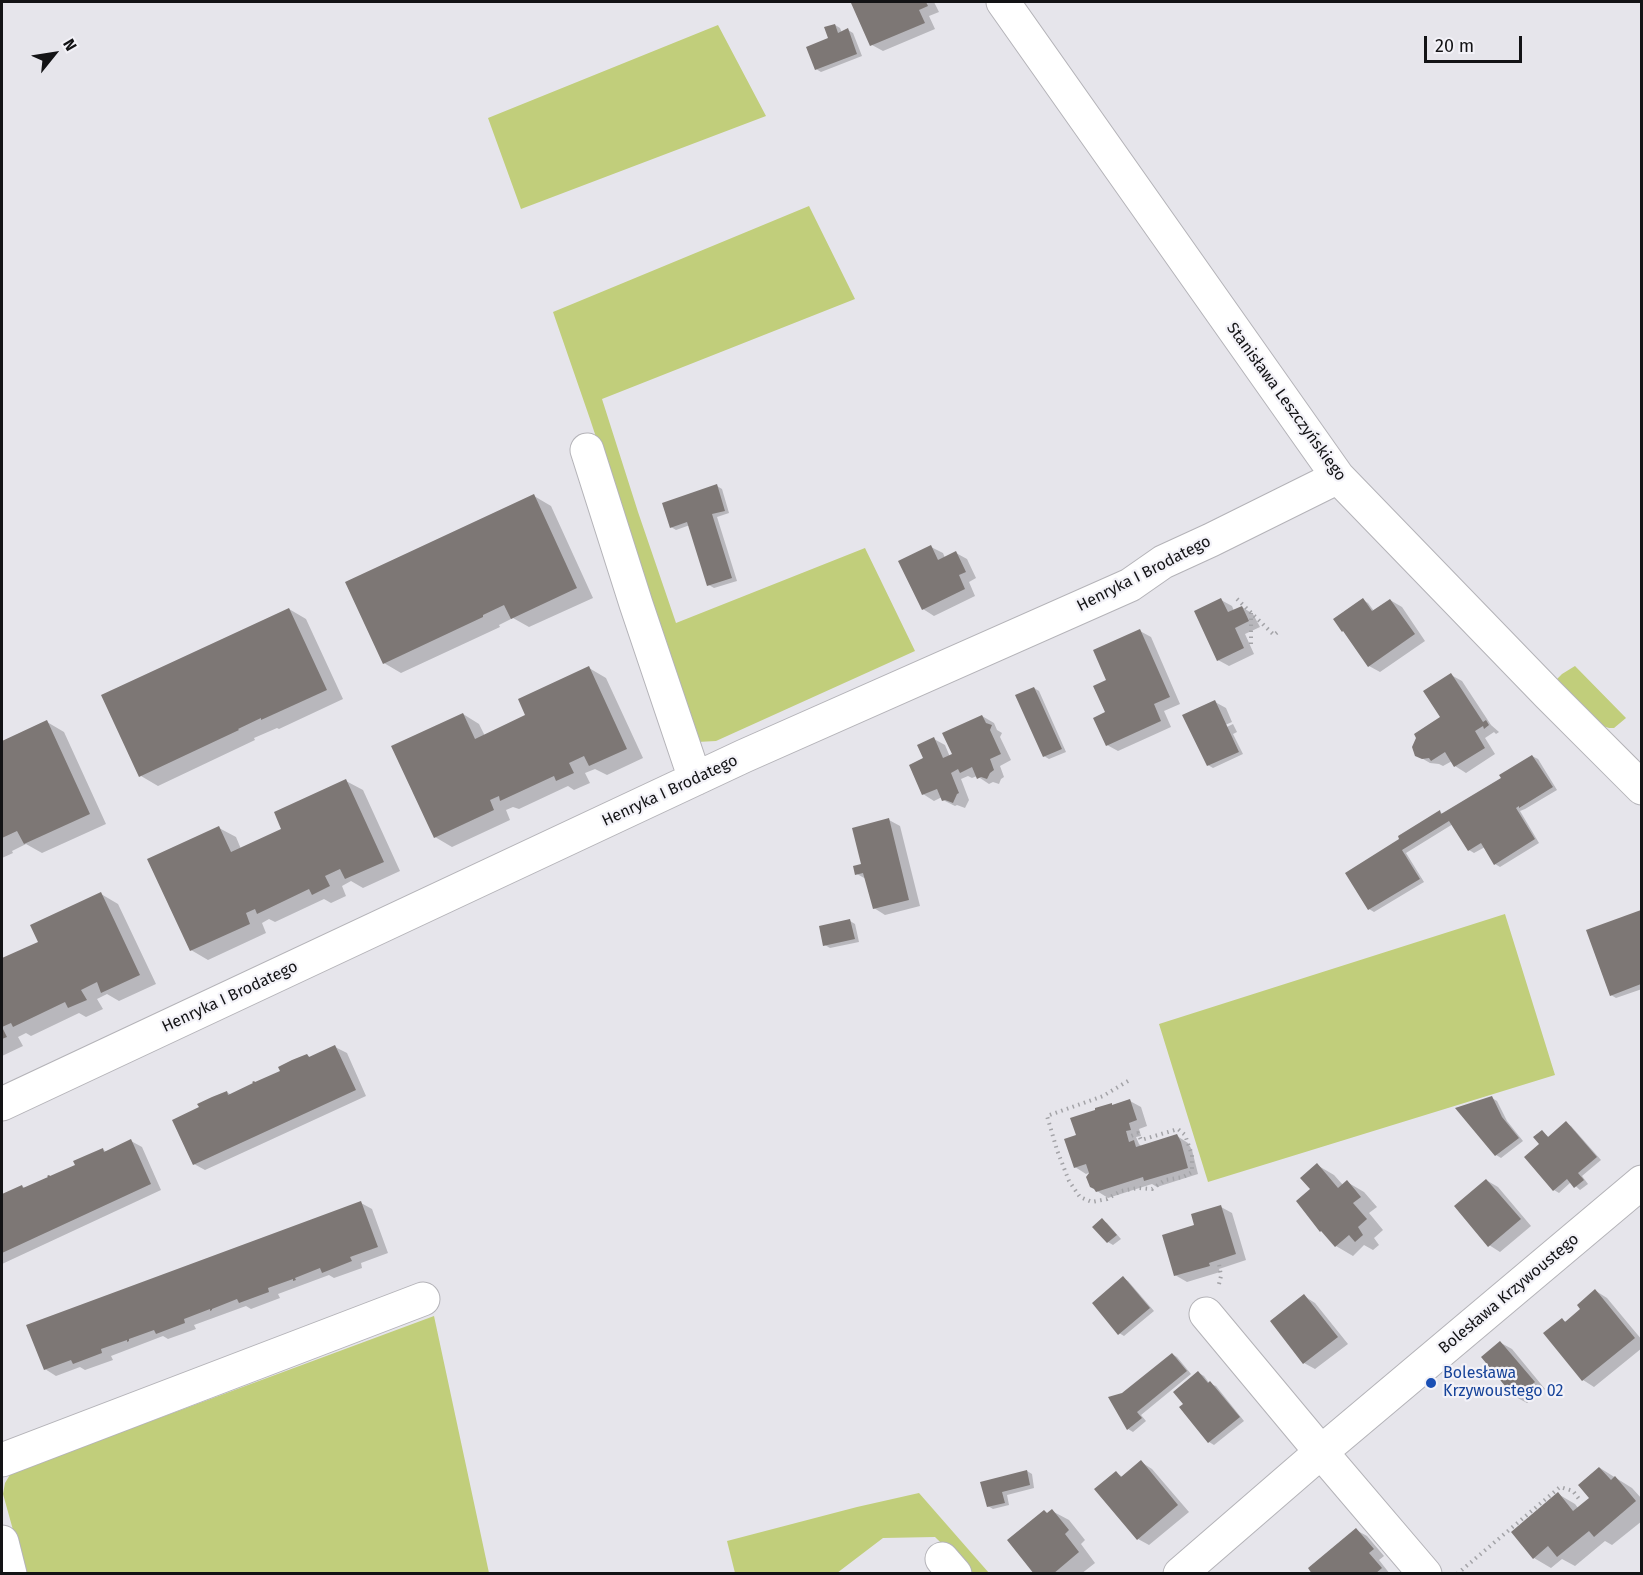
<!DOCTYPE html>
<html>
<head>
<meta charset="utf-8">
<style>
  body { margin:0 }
  #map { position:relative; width:1643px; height:1575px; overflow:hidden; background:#e6e5eb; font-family:"Fira Sans",sans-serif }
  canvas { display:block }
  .frame { position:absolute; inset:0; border:3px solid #131315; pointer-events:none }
  .north { position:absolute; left:24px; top:24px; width:60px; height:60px; -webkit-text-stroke:4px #f3f2f8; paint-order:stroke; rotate:60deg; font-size:16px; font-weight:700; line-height:24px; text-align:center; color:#131315 }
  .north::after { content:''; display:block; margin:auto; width:21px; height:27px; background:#131315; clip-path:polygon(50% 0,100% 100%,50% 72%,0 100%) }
  .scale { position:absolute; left:1424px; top:36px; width:98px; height:27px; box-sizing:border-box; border:3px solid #131315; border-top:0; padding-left:8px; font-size:18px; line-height:21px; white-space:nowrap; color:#131315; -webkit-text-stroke:4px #f3f2f8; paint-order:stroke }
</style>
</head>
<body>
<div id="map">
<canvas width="1643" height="1575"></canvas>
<div class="frame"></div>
<div class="north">N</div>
<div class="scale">20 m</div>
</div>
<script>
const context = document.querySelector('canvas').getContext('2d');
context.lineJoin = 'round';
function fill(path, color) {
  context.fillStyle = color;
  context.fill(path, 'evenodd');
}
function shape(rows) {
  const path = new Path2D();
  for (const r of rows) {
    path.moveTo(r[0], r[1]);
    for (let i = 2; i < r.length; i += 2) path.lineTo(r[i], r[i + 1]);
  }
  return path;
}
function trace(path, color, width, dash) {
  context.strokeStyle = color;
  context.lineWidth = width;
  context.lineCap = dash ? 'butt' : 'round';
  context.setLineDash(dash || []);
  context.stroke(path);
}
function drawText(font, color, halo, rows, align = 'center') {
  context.font = font + ' "Fira Sans",sans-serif';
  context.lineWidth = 4.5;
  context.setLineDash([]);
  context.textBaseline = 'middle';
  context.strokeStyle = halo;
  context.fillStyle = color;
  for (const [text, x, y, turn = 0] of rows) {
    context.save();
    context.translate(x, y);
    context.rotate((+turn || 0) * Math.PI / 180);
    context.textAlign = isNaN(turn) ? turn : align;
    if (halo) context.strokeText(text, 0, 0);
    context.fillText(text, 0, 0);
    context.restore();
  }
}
fill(shape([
  [718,25,766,116,521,209,488,118],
  [809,206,855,299,602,399,638,512,676,623,865,548,915,651,716,741,697,742,590,419,553,312],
  [1575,666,1626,718,1614,728,1609,728,1600,725,1555,681,1562,674],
  [1505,914,1555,1075,1208,1182,1159,1024],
  [434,1316,489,1573,25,1573,3,1494,5,1483,11,1473],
  [919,1493,989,1573,972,1573,935,1537,883,1538,837,1573,735,1573,727,1541,857,1507]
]), '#c1ce7b');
fill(shape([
  [860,2,934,2,939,12,929,16,935,29,883,51,872,45,853,4],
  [835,25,840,28,842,33,848,30,853,33,862,56,821,72,816,69],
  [717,486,722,489,729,513,717,517,737,581,714,588,709,585,690,525,676,530,671,527],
  [534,496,551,506,593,598,529,627,513,618,499,625,500,627,401,673,384,663],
  [931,547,943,553,945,558,956,553,967,559,976,578,969,582,975,596,934,616,923,609],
  [1221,600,1232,606,1234,611,1242,607,1253,614,1260,627,1245,634,1254,654,1229,666,1218,660],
  [1363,600,1368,603,1374,611,1390,600,1402,607,1425,641,1380,672,1369,666],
  [289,609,306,619,343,699,279,729,277,728,254,738,255,740,158,786,141,776],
  [1140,631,1151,637,1180,704,1164,711,1171,727,1118,751,1107,745,1108,681],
  [589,668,606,678,643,758,607,775,595,769,585,773,590,783,574,790,568,786,519,809,513,807,506,810,510,820,452,847,435,837,463,714,479,724,485,736,527,716],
  [1451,675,1462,681,1491,725,1499,732,1496,734,1494,732,1485,738,1495,754,1466,773,1455,766,1452,761,1443,766,1439,764,1430,763,1418,756,1442,718],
  [1034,688,1039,691,1066,752,1049,759,1044,756],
  [1215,702,1226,708,1232,722,1200,736,1200,740,1233,724,1237,732,1233,734,1243,754,1213,768,1208,765,1184,716],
  [982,716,994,723,997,730,1002,733,1000,737,1011,760,1000,766,1004,777,1001,779,999,784,993,782,989,784,977,776,972,778,968,776,961,779,969,800,965,808,957,805,955,806,943,800,942,797,934,801,923,794,925,759,934,739,945,745,950,757],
  [47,722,64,732,106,824,42,853,26,844,12,851,13,853,2,858,2,743],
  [1532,756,1538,759,1557,790,1525,809,1520,811,1539,843,1500,867,1495,864,1485,847,1474,853,1469,850,1453,824,1406,853,1424,882,1374,912,1369,909,1401,840,1440,812,1443,814,1503,778],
  [346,781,363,790,400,871,363,888,351,881,342,886,346,896,331,903,324,899,275,922,269,919,262,923,266,933,208,960,191,950,219,828,236,837,241,849,283,829],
  [889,820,900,826,920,906,885,915,874,908,866,879,857,874],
  [101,894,118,904,156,984,119,1001,107,994,97,999,103,1009,86,1017,79,1013,31,1036,26,1033,18,1037,23,1046,2,1056,2,960,40,943],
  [1642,912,1642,989,1616,998,1611,995],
  [850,921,855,924,859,942,830,948,825,945],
  [335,1047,347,1053,366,1096,205,1170,194,1164,227,1092,231,1095,282,1072,307,1055,311,1058],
  [1492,1098,1497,1101,1507,1121,1523,1141,1501,1158,1496,1155],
  [1130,1101,1141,1107,1147,1126,1139,1129,1141,1136,1136,1137,1139,1144,1142,1147,1177,1136,1188,1143,1192,1150,1198,1174,1157,1187,1152,1184,1108,1198,1097,1191,1091,1172,1086,1174,1075,1167,1078,1136,1111,1104,1114,1106],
  [1566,1123,1571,1126,1601,1160,1582,1176,1588,1184,1580,1190,1571,1182,1559,1193,1554,1190,1541,1145,1542,1132,1550,1138],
  [131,1141,142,1147,161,1190,2,1264,2,1196,22,1186,26,1189,77,1165,102,1149,107,1152],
  [1317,1165,1334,1175,1343,1185,1347,1182,1364,1192,1377,1207,1369,1213,1383,1230,1374,1238,1379,1245,1373,1250,1364,1245,1353,1256,1336,1246,1312,1190],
  [1486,1180,1498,1187,1531,1226,1500,1252,1489,1245],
  [361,1203,372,1209,388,1253,361,1263,362,1268,334,1278,329,1275,278,1294,280,1298,251,1309,246,1306,194,1325,196,1329,168,1339,163,1336,111,1356,113,1360,85,1370,80,1367,56,1376,45,1369],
  [1221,1207,1232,1213,1246,1260,1219,1269,1220,1272,1187,1282,1175,1275,1196,1226],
  [1102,1220,1107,1223,1121,1239,1113,1245,1108,1242,1094,1227],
  [1123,1278,1128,1281,1154,1311,1124,1336,1119,1333],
  [1596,1291,1607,1298,1642,1340,1642,1348,1594,1387,1583,1380,1545,1334,1562,1320,1567,1322,1582,1309],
  [1304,1296,1315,1303,1348,1344,1315,1369,1304,1363],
  [1501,1343,1512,1349,1545,1389,1527,1403,1516,1397],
  [1172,1354,1177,1357,1191,1374,1141,1415,1146,1421,1133,1432,1128,1429,1110,1398,1122,1395],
  [1199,1373,1204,1376,1210,1384,1216,1386,1244,1421,1214,1445,1209,1442,1181,1408,1185,1404],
  [1141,1462,1152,1469,1189,1512,1149,1545,1138,1539,1116,1473,1123,1477],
  [1600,1468,1632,1488,1642,1499,1642,1521,1612,1545,1605,1541,1575,1566,1562,1559,1551,1568,1534,1558,1513,1532,1558,1494,1575,1504,1578,1508,1591,1498],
  [1027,1471,1032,1474,1034,1488,1007,1495,1009,1505,993,1509,988,1506,982,1483],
  [1052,1511,1069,1520,1085,1540,1081,1544,1095,1563,1081,1574,1036,1574,1048,1514],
  [1356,1530,1367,1536,1384,1556,1379,1560,1390,1574,1314,1574]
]), '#0003');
fill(shape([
  [856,2,926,2,928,6,919,10,925,23,870,46,851,3],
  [835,24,838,33,848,28,857,54,815,70,806,47,828,38,824,27],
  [717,484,725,511,712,514,732,578,707,586,687,522,670,528,662,503],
  [534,494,577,588,511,619,504,605,483,615,483,617,383,664,345,582],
  [931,545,938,560,956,551,966,572,959,575,965,589,922,610,898,561],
  [1221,598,1228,612,1242,606,1249,621,1235,628,1244,648,1217,661,1194,611],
  [1363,598,1372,611,1390,599,1415,634,1368,667,1343,631,1342,632,1333,619],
  [289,608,327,690,261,720,261,718,238,729,239,730,139,777,101,695],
  [1140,629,1170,697,1154,704,1161,721,1106,746,1093,718,1105,712,1093,686,1106,680,1093,650],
  [589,666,627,749,589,766,584,756,569,763,574,773,556,781,554,776,500,801,499,796,490,800,494,810,434,838,391,746,463,713,475,739,525,715,518,699],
  [1451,673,1483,722,1486,720,1489,725,1484,729,1483,726,1475,731,1485,748,1454,767,1445,752,1431,761,1429,758,1422,759,1415,756,1412,747,1416,738,1414,734,1440,717,1423,691],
  [1034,687,1062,749,1043,757,1015,695],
  [1215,700,1239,752,1207,766,1182,715],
  [982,715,986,723,992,725,990,730,1001,754,990,759,994,770,990,773,987,779,981,777,977,779,972,767,960,773,958,769,951,773,959,793,957,794,953,803,945,800,942,801,937,789,922,795,909,765,923,758,917,745,934,737,943,758,952,754,942,733],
  [47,720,90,814,24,844,17,831,2,838,2,741],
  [1532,755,1553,787,1519,808,1519,806,1516,808,1535,839,1494,865,1481,843,1468,851,1449,821,1402,850,1420,879,1368,910,1345,873,1399,839,1398,836,1440,810,1441,814,1501,778,1499,775],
  [346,779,384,862,345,879,340,869,325,876,330,886,312,895,309,889,257,914,255,909,246,913,250,924,190,951,147,859,219,826,231,852,281,829,274,812],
  [889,818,909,900,873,909,863,873,855,875,853,866,861,864,852,828],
  [101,892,140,975,101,993,97,982,81,990,87,1000,68,1008,65,1002,13,1027,11,1023,2,1027,7,1037,2,1039,2,958,38,942,30,925],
  [1641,910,1641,984,1610,996,1586,930],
  [850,919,855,939,823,946,819,926],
  [335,1045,356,1090,193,1165,172,1120,199,1107,197,1104,212,1097,227,1091,228,1095,253,1083,252,1082,254,1081,255,1082,280,1071,278,1067,292,1060,307,1054,309,1057],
  [1492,1096,1502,1117,1519,1138,1495,1156,1455,1108],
  [1130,1099,1137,1120,1129,1123,1131,1130,1126,1131,1129,1142,1134,1140,1136,1147,1177,1134,1181,1142,1188,1168,1144,1181,1143,1177,1096,1192,1094,1189,1090,1187,1086,1177,1089,1173,1086,1164,1074,1168,1064,1139,1076,1135,1070,1118,1095,1110,1095,1108,1112,1103,1112,1105],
  [1566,1121,1597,1157,1578,1173,1584,1180,1574,1188,1567,1179,1553,1191,1524,1157,1539,1144,1533,1137,1542,1130,1548,1137],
  [131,1139,151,1184,2,1253,2,1194,22,1185,23,1188,48,1177,47,1176,49,1175,50,1176,75,1165,73,1161,103,1148,104,1152],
  [1317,1163,1338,1188,1347,1180,1361,1197,1353,1203,1367,1219,1358,1227,1363,1235,1355,1242,1349,1235,1335,1247,1321,1231,1320,1232,1296,1201,1310,1189,1300,1178],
  [1486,1179,1521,1219,1488,1247,1454,1206],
  [361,1201,378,1247,350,1257,352,1261,322,1273,320,1268,295,1278,296,1280,293,1281,293,1279,268,1288,269,1292,239,1303,237,1299,212,1309,212,1310,210,1311,210,1309,184,1319,185,1323,156,1334,154,1330,129,1339,129,1341,127,1342,127,1340,101,1349,102,1353,73,1364,71,1360,44,1370,26,1325],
  [1221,1205,1236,1254,1209,1263,1210,1266,1174,1276,1162,1235,1194,1225,1191,1214],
  [1102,1218,1117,1235,1107,1243,1092,1227],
  [1123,1276,1150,1308,1118,1335,1092,1303],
  [1595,1289,1635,1338,1582,1381,1543,1333,1562,1318,1565,1322,1580,1309,1577,1305],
  [1304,1294,1338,1337,1303,1364,1270,1321],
  [1500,1341,1535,1382,1515,1398,1481,1357],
  [1172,1353,1187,1371,1137,1412,1142,1418,1127,1430,1108,1397,1122,1393],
  [1198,1371,1208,1383,1210,1381,1240,1417,1208,1443,1179,1407,1183,1404,1173,1392],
  [1141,1460,1178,1505,1137,1540,1094,1489,1116,1471,1121,1477],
  [1599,1467,1611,1480,1615,1476,1636,1501,1594,1537,1589,1531,1557,1557,1548,1546,1533,1559,1511,1532,1558,1492,1573,1511,1589,1498,1578,1485],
  [1027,1470,1030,1485,1002,1492,1005,1503,987,1507,980,1482],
  [1052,1509,1069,1530,1065,1534,1079,1552,1053,1574,1034,1574,1007,1540,1044,1510,1047,1513],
  [1356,1528,1374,1549,1369,1553,1382,1568,1375,1574,1312,1574,1308,1568]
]), '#7d7775');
const minor = shape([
  [1003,2,1338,477,1549,695,1642,788],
  [587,450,636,604,695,779],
  [2,1104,744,756,1130,585,1163,562,1211,540,1338,477],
  [1206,1314,1321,1452,1425,1574],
  [2,1460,423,1299],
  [2,1542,10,1574],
  [942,1559,955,1574],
  [1180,1574,1321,1452,1642,1182]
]);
trace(minor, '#b4b3b8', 35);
trace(shape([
  [1237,599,1274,635,1279,631],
  [1251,644,1251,613],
  [1128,1081,1103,1096,1047,1116,1057,1150,1069,1181,1080,1197,1092,1202,1107,1199,1121,1191,1138,1188,1152,1189,1165,1180,1183,1177,1192,1172,1192,1155,1185,1135,1178,1129,1141,1140,1138,1133,1131,1136],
  [1219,1284,1221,1276,1219,1264],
  [1457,1574,1560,1487,1573,1491,1579,1499]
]), '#a3a3a7', 4, [1.5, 4.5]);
trace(minor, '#fff', 33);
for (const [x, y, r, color] of [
  [1431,1383,6,"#1a4fb4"]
]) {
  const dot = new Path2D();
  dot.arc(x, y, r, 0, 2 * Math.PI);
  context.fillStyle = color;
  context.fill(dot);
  trace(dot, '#f3f2f8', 2);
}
drawText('16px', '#131315', '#f3f2f8', [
  ["Stanisława Leszczyńskiego",1286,402,54],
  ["Henryka I Brodatego",1144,574,-27],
  ["Henryka I Brodatego",670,791,-25],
  ["Henryka I Brodatego",230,997,-25],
  ["Bolesława Krzywoustego",1509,1294,-40]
]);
drawText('16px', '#164399', '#f3f2f8', [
  ["Bolesława",1443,1374],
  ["Krzywoustego 02",1443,1392]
], 'left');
</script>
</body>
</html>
